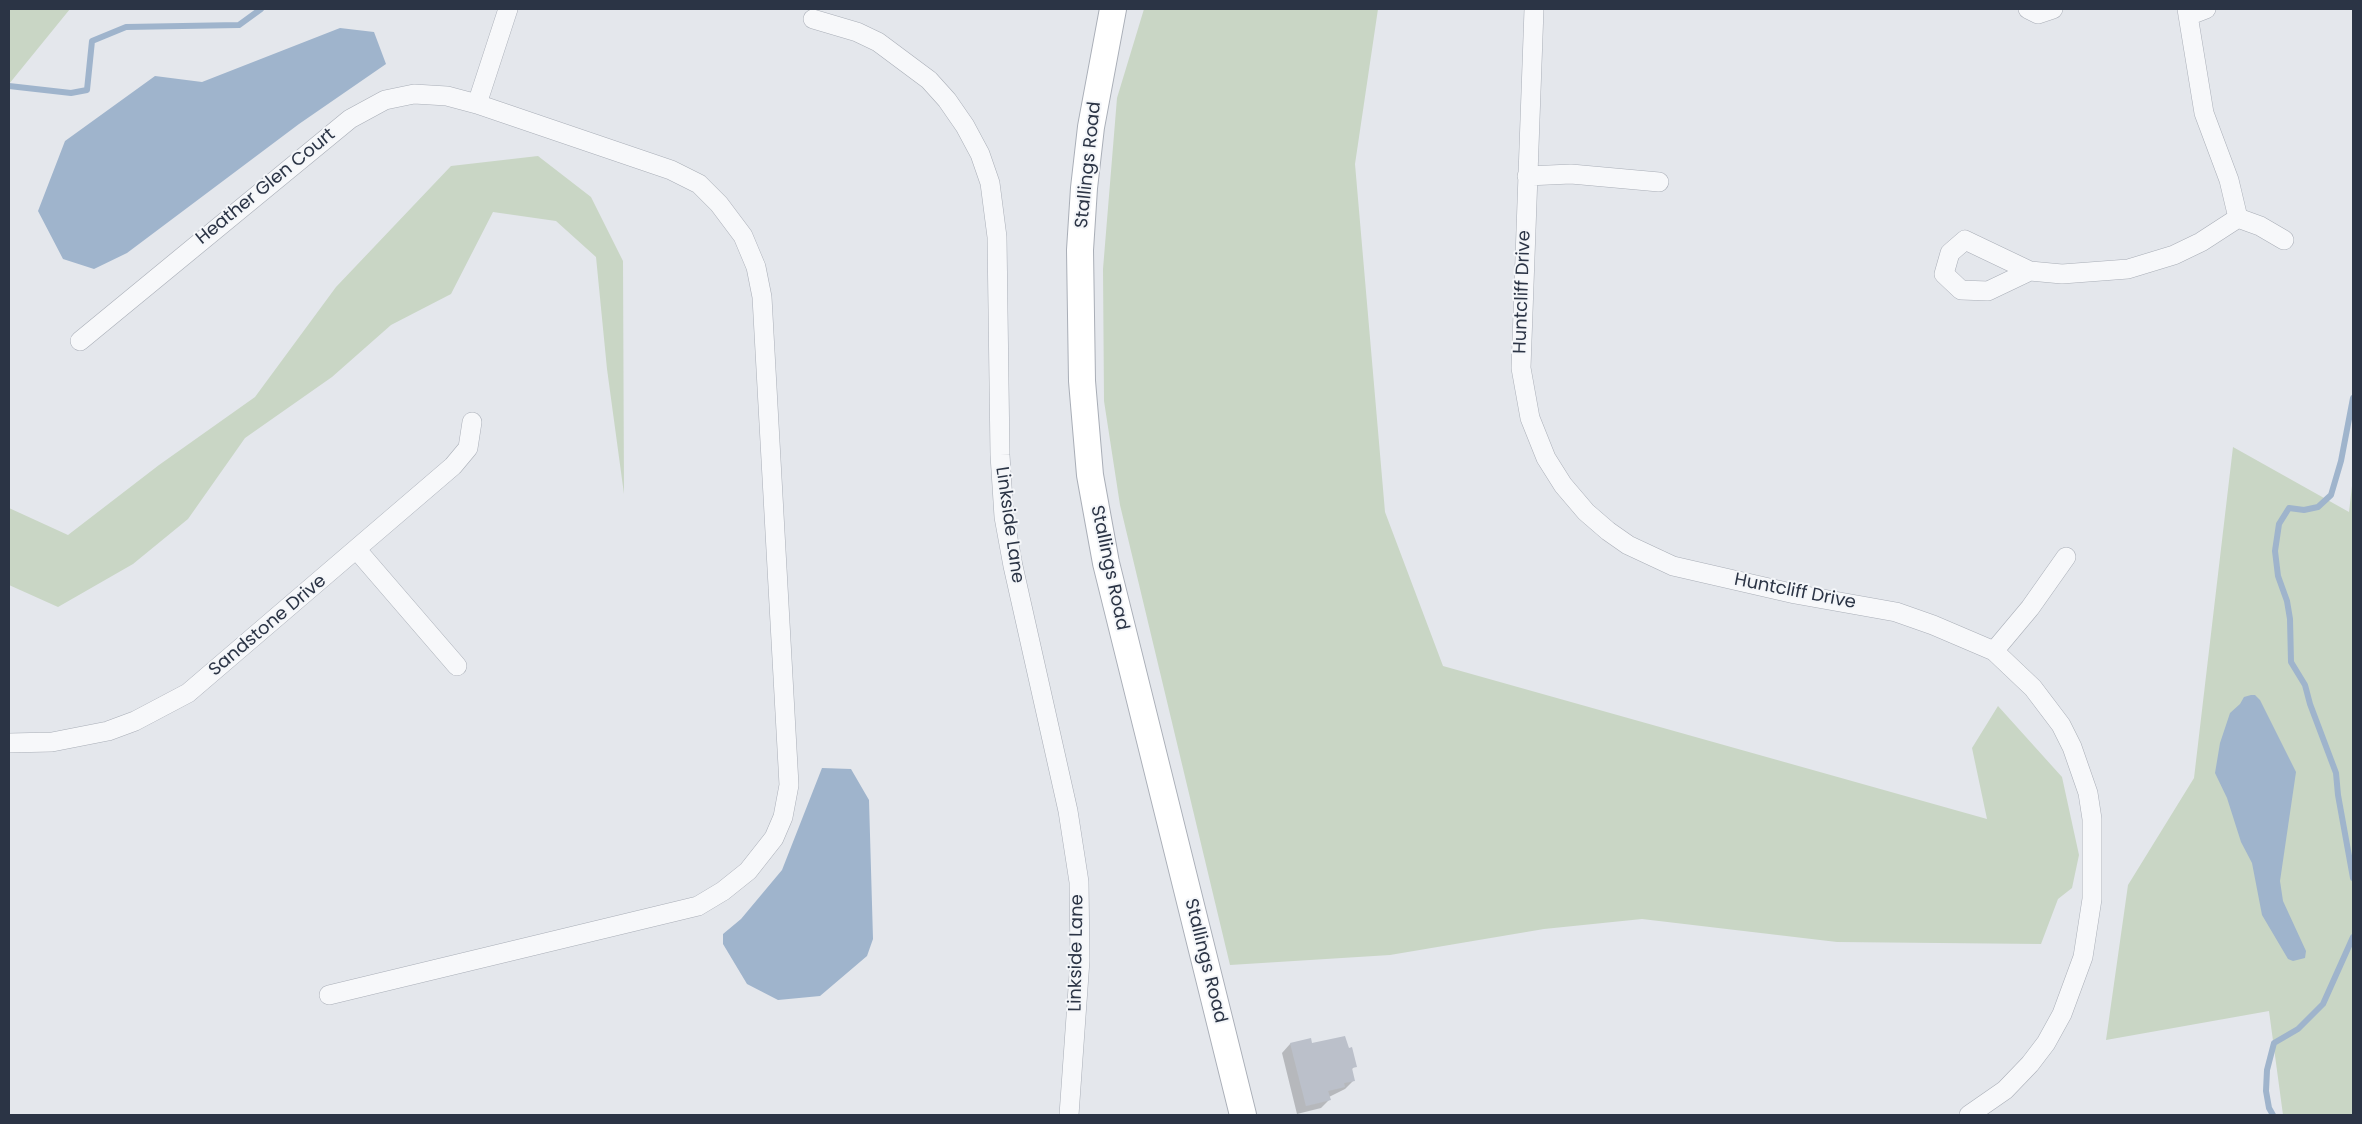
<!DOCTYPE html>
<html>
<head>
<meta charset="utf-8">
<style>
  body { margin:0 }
  #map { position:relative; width:2362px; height:1124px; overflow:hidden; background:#e4e7ec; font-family:Poppins,sans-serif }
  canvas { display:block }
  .frame { position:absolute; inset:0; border:10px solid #2b3445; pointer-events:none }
</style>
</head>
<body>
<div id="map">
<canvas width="2362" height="1124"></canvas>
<div class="frame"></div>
</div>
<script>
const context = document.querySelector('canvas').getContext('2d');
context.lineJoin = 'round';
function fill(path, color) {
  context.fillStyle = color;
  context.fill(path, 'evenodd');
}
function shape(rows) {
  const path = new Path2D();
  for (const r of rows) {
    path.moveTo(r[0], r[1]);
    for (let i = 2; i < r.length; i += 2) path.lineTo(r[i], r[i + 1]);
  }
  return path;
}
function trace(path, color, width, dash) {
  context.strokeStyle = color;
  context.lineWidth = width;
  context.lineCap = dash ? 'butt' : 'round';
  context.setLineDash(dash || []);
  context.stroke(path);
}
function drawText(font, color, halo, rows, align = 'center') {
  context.font = font + ' Poppins,sans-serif';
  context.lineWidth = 4;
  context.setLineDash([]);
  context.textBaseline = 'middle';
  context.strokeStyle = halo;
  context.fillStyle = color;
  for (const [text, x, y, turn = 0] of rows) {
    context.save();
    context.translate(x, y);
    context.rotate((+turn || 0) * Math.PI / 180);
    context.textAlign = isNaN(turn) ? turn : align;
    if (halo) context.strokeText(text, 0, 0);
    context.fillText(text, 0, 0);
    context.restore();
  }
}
fill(shape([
  [9,9,70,9,9,84],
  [1144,9,1378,9,1355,164,1385,512,1443,666,1987,819,1972,748,1998,706,2062,777,2079,855,2072,888,2058,899,2041,944,1837,942,1642,919,1544,929,1390,955,1230,965,1120,505,1104,401,1103,269,1117,98],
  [538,156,591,197,623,261,624,494,607,369,596,257,556,221,493,212,451,294,391,325,332,377,245,438,188,519,133,564,58,607,9,585,9,508,68,535,159,465,255,397,336,287,451,166],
  [2233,447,2349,512,2353,477,2353,1115,2283,1115,2269,1011,2106,1040,2128,885,2194,778]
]), '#c9d6c5');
fill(shape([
  [340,28,374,32,386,64,299,124,127,253,94,269,63,259,38,211,65,141,155,76,202,82],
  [2251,695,2255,695,2260,700,2296,772,2280,881,2283,901,2306,951,2305,958,2293,961,2288,959,2262,915,2252,863,2241,842,2227,798,2215,773,2220,743,2230,713,2240,704,2244,697],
  [822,768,851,769,869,800,873,939,867,956,820,996,778,1000,747,984,723,944,723,934,741,919,782,870]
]), '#9fb4cc');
fill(shape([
  [1310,1039,1311,1045,1355,1066,1351,1070,1354,1080,1345,1089,1329,1097,1329,1100,1321,1108,1297,1114,1282,1053,1290,1044]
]), '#0003');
trace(shape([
  [9,86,71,93,87,90,92,41,126,27,239,25,261,9],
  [2353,398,2341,461,2331,495,2318,507,2304,510,2289,508,2279,524,2275,551,2278,576,2287,601,2290,619,2291,662,2305,685,2310,704,2336,773,2338,795,2353,878],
  [2273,1115,2269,1108,2266,1091,2267,1070,2274,1043,2298,1029,2323,1004,2353,937]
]), '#9fb4cc', 6);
fill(shape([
  [1345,1036,1349,1048,1352,1047,1357,1067,1352,1068,1355,1081,1344,1083,1345,1087,1328,1091,1331,1100,1306,1106,1290,1043,1311,1038,1312,1043]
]), '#bbc0ca');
const street = shape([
  [1534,9,1521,368,1530,418,1546,458,1563,485,1586,512,1608,531,1628,545,1673,566,1795,594,1896,612,1933,625,1994,651,2033,688,2061,725,2072,747,2088,793,2092,819,2092,899,2083,957,2062,1014,2046,1043,2030,1064,2005,1090,1969,1115],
  [2028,9,2038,14,2053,9],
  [2187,9,2204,113,2229,180,2238,218,2260,226,2284,240],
  [2188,16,2206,9],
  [813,19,857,32,878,42,929,80,947,100,965,126,980,154,990,183,997,237,1000,455,1004,517,1013,566,1068,811,1079,882,1080,960,1069,1115],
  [477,104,508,9],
  [1527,176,1571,174,1659,182],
  [2030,271,1988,291,1961,290,1944,274,1950,253,1965,240,2030,271,2062,274,2128,269,2174,255,2201,242,2238,218],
  [80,341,350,119,385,100,414,94,447,96,477,104,671,170,699,184,719,204,743,236,756,267,762,297,789,785,783,817,774,838,748,871,723,891,698,906,329,995],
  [357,550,457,666],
  [1994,651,2030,608,2066,557],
  [9,743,52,742,108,731,135,721,188,693,453,466,468,448,472,422]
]);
const secondary = shape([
  [1113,9,1091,127,1084,188,1080,250,1082,381,1090,475,1106,563,1243,1115]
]);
trace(street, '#a9aeb7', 20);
trace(secondary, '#a9aeb7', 28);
trace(street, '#f7f8fa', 19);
trace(secondary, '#fff', 26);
drawText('18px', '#2b3445', '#f4f6f9', [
  ["Stallings Road",1089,165,-84],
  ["Heather Glen Court",266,187,-39],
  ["Huntcliff Drive",1523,292,-88],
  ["Linkside Lane",1009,525,82],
  ["Stallings Road",1109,568,78],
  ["Huntcliff Drive",1795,592,11],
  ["Sandstone Drive",268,626,-40],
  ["Linkside Lane",1077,953,-89],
  ["Stallings Road",1205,961,76]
]);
</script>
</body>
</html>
